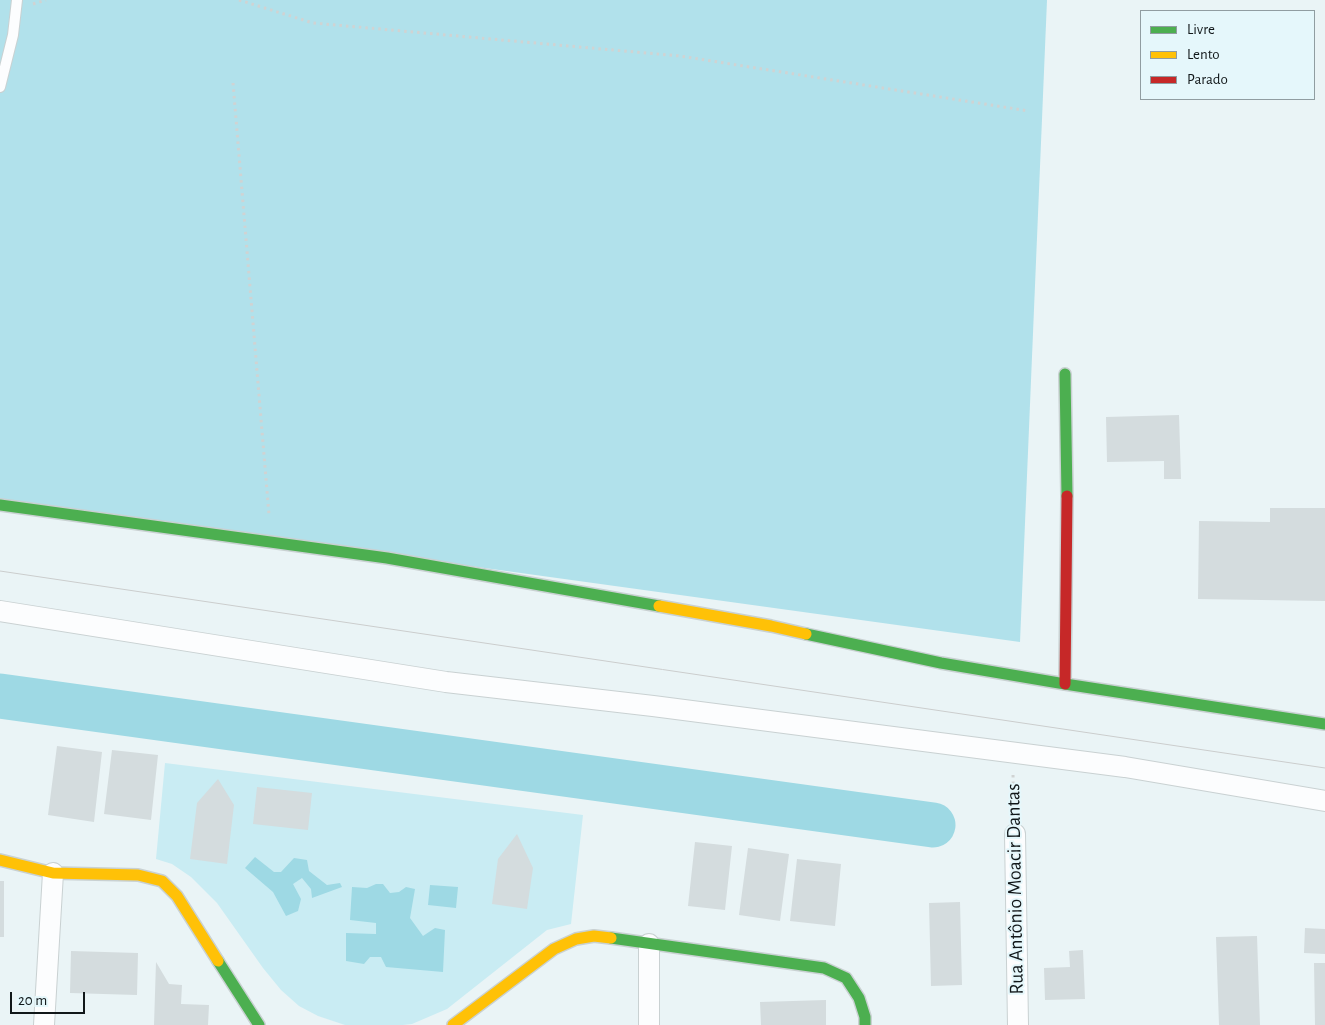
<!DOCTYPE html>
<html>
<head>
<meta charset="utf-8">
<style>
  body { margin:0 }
  #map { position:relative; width:1325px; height:1025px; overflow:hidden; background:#eaf4f6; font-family:"Alegreya Sans",sans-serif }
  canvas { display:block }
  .legend { position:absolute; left:1140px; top:10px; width:175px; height:90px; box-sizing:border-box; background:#e5f7fb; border:1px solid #909da1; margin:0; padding:6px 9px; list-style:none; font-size:15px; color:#111719 }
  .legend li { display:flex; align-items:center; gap:10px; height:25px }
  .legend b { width:25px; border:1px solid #909da1 }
  .scale { position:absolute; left:10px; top:992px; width:75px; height:22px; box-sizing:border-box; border:2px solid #111719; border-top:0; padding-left:6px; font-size:15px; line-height:18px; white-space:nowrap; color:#111719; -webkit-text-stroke:4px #e5f7fb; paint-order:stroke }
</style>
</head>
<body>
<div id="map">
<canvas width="1325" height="1025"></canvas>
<ul class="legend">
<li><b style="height:6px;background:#4caf50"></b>Livre</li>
<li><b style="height:6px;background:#ffc107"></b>Lento</li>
<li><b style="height:6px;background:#c62828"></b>Parado</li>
</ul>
<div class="scale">20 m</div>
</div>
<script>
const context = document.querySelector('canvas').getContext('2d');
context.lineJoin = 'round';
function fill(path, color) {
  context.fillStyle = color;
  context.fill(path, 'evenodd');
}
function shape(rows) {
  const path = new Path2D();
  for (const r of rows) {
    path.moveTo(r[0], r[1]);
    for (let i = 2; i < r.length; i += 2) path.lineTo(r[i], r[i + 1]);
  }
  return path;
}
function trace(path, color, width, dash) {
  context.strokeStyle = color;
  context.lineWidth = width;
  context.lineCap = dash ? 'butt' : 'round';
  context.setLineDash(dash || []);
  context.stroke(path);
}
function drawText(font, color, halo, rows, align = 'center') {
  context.font = font + ' "Alegreya Sans",sans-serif';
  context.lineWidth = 4;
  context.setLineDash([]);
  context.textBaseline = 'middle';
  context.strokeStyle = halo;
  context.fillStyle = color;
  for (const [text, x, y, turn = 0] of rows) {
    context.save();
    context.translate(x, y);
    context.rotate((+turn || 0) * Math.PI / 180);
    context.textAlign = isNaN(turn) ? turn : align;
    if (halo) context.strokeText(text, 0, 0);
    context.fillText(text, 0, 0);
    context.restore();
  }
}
fill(shape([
  [165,763,583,815,571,924,547,930,447,1009,412,1024,403,1025,345,1025,318,1016,299,1006,281,990,263,968,217,903,191,877,172,864,156,859]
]), '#c9ecf3');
fill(shape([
  [0,0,1047,0,1020,642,0,501]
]), '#b1e1eb');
fill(shape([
  [255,857,274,872,281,872,294,858,307,860,309,871,327,885,340,883,342,887,312,898,311,889,302,878,293,884,301,899,298,911,286,916,273,892,245,868],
  [376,884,383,884,390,893,399,892,406,887,415,889,410,918,423,936,435,928,445,930,443,972,386,967,381,957,370,957,364,964,346,961,346,933,376,934,376,923,350,920,352,887,367,888],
  [430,885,458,887,456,908,428,905]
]), '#9ed9e4');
trace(shape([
  [0,696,933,825]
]), '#9ed9e4', 45);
fill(shape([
  [1179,415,1181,479,1164,479,1164,461,1107,462,1106,417],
  [1270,508,1325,508,1325,601,1198,599,1199,521,1270,522],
  [57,746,102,752,94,822,48,815],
  [112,750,158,755,151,820,104,814],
  [218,779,234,805,227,864,190,859,197,803],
  [257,787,312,793,308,830,253,824],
  [517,834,533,868,527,909,492,904,498,859],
  [695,842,732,846,725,910,688,906],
  [748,848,789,854,780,921,739,915],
  [797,859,841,864,835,926,790,921],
  [0,881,4,881,4,937,0,937],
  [960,902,962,985,931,986,929,903],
  [1305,928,1325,929,1325,954,1304,953],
  [1257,936,1260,1025,1219,1025,1216,937],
  [1083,950,1085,999,1045,1000,1044,968,1070,967,1069,951],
  [71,951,138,953,137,995,70,993],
  [156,962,169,984,182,985,181,1004,209,1005,208,1025,154,1025],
  [1314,963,1325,963,1325,1025,1315,1025],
  [826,1000,826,1025,761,1025,760,1002]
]), '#d4dcde');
const lane = shape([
  [0,87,13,35,17,0]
]);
const street = shape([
  [0,611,446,682,653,706,1125,767,1325,801],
  [1015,834,1018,1025],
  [649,944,649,1025],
  [44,1025,53,873]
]);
const fast = shape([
  [1065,374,1067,496],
  [0,505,387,558,659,606],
  [806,634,941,663,1065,684,1325,724],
  [611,938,824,968,846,978,859,998,865,1017,865,1025],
  [218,961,259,1025]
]);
const slow = shape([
  [659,606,771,626,806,634],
  [0,860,53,873,138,875,162,881,177,896,218,961],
  [453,1025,554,949,576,939,594,936,611,938]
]);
const jam = shape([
  [1065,684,1067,496]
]);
trace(lane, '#c9d1d2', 12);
trace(street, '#c9d1d2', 22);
trace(fast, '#c9d1d2', 14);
trace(slow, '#c9d1d2', 14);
trace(jam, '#c9d1d2', 14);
trace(shape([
  [239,0,313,23,680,56,1029,111],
  [33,4,46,0],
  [233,83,269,515],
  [1013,775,1014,814]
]), '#d0d3d3', 3, [2.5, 4]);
trace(lane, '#fcfdfe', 10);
trace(street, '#fcfdfe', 20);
trace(fast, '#4caf50', 11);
trace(slow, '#ffc107', 11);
trace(jam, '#c62828', 11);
trace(shape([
  [0,571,1325,768]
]), '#cbcdcd', 1);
drawText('20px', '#111719', '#e5f7fb', [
  ["Rua Antônio Moacir Dantas",1015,889,-91]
]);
</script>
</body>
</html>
